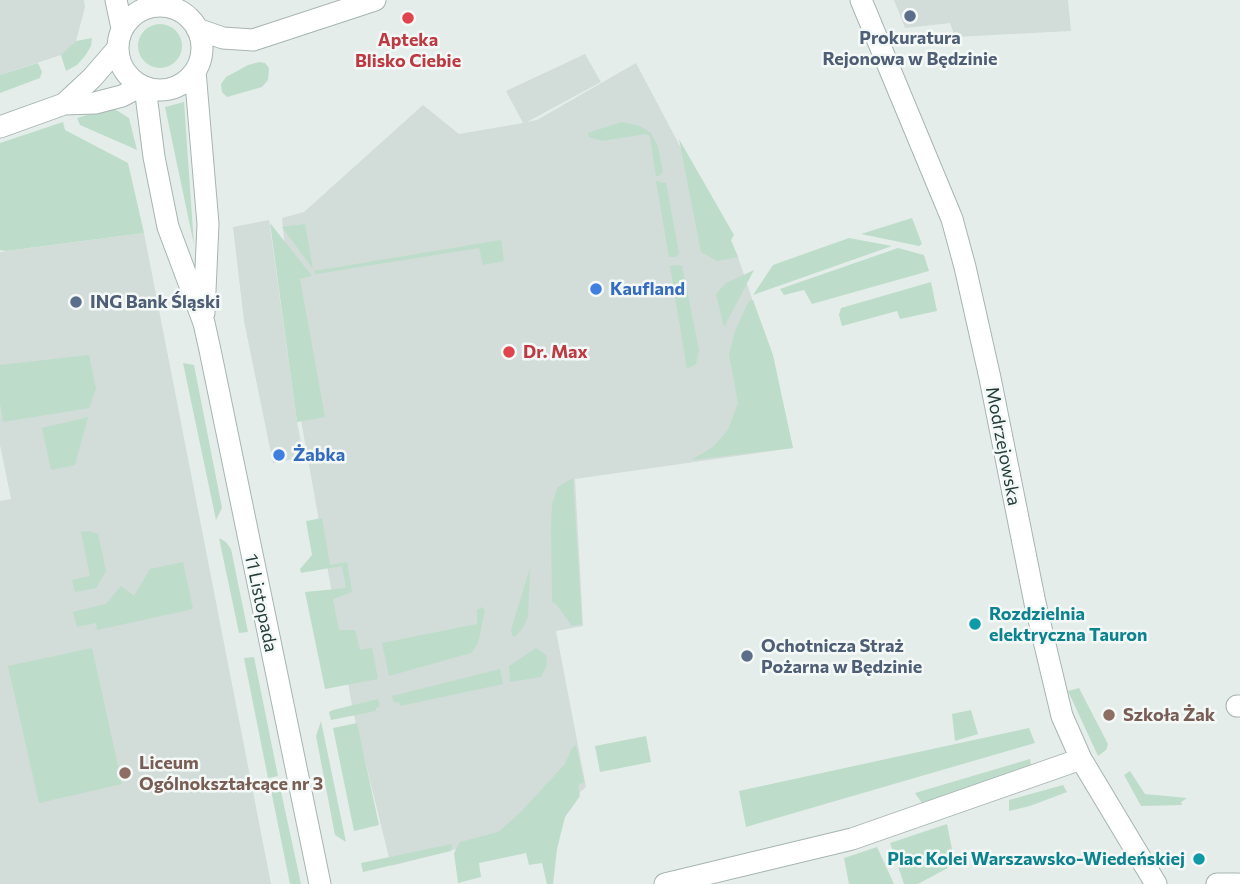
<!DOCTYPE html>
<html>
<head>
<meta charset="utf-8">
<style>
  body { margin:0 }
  canvas { display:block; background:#e4edea }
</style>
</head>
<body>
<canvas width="1240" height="884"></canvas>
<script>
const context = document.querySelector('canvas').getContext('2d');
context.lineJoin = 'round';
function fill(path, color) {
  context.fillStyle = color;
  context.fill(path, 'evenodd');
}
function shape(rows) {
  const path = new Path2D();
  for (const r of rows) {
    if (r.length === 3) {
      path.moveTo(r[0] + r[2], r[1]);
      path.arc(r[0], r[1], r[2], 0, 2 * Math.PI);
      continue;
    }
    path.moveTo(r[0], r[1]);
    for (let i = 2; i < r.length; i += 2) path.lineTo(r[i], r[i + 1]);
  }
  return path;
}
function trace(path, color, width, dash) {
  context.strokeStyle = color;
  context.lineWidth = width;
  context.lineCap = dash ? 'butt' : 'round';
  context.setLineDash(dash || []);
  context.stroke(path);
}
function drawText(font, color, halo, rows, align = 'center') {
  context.font = font + ' Commissioner,sans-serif';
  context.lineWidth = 5;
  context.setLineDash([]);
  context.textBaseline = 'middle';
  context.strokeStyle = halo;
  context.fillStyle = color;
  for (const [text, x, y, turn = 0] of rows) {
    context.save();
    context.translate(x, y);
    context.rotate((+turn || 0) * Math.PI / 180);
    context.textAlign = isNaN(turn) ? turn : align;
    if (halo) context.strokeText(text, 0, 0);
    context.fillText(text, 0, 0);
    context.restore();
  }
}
fill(shape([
  [0,0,84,0,85,7,76,41,64,54,0,75],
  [894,0,1068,0,1071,31,955,37,950,23,905,28],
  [585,54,601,82,527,122,537,120,636,63,737,254,771,355,793,448,575,479,583,626,556,631,586,787,538,828,391,866,353,711,302,426,282,218,304,212,423,105,459,134,523,123,506,91],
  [269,220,297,422,304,457,273,463,244,321,233,227],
  [144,233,271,884,0,884,0,501,11,499,0,445,0,252]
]), '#d2dcd9');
fill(shape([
  [160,46,22],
  [92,38,91,46,85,56,77,65,66,71,61,55,76,41],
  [259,62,265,63,269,68,268,80,262,87,227,97,222,92,221,84,226,77,248,65],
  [38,63,42,72,40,78,0,93,0,75],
  [184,102,194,245,165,107],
  [107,109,116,110,129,118,137,150,80,125,77,118],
  [63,122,65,130,128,163,144,233,6,251,0,250,0,143],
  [621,122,640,126,651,133,658,147,663,172,659,176,656,176,650,136,645,134,602,141,589,137,588,133],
  [679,139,734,235,731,240,738,257,717,261,701,252],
  [656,181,666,183,679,253,676,257,669,257],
  [912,218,922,244,919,246,861,234],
  [270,223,312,276,300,279,325,417,297,422],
  [305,224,313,269,282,227],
  [849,238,892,246,753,295,773,265],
  [501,240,504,261,483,265,479,248,316,274,314,271],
  [898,248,924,255,929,271,812,304,804,290,784,295,780,289],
  [677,265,682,266,699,350,696,364,687,369,670,266],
  [754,270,724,327,716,294,726,283],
  [931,282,937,311,900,319,897,311,842,326,839,315,841,308],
  [753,300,773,355,793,448,691,460,713,447,728,430,738,403,729,354,735,331,749,301],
  [89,355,96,389,89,408,3,422,0,403,0,365],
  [183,363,194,365,222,508,216,520],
  [88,417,75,465,51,470,42,428],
  [573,478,582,624,572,626,556,604,552,602,551,525,552,504,558,487],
  [322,518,330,565,347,562,352,592,333,599,339,630,355,630,360,650,372,648,378,679,325,689,305,592,346,588,342,566,301,573,300,569,312,555,306,521],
  [89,531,98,534,106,571,96,588,75,592,72,580,90,576,81,532],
  [219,538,226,542,231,549,248,632,239,633],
  [183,562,193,609,97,630,96,623,77,627,73,612,106,604,121,586,134,596,150,569],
  [530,568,528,616,524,626,515,637,512,635,511,630],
  [482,607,485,610,478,643,471,653,389,676,382,643,477,624,477,610],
  [92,648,122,784,39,803,8,666],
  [536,648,546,655,547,665,541,677,510,682,509,666],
  [254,657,278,776,268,778,244,658],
  [500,669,503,684,400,706,399,702,394,703,392,696],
  [1079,688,1108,744,1106,750,1098,756,1068,691],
  [378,699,380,706,376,708,376,711,331,720,329,712,333,710],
  [971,710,978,734,955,741,952,714],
  [321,721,346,842,335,835,316,736],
  [357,723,379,825,354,831,333,728],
  [1029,728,1035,743,746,827,739,791],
  [646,736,651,762,600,772,595,746],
  [576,745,584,782,578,785,580,796,565,817,557,849,553,884,547,884,542,863,529,865,526,853,479,863,481,877,458,883,454,853,460,842,498,832,519,814,565,764,572,748],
  [1030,759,1031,765,1017,770,1010,779,926,809,915,793],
  [1130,771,1145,794,1187,798,1181,802,1182,805,1141,806,1124,775],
  [1063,785,1067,792,1030,806,1009,811,1009,800],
  [280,787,301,884,290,884,271,790],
  [947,824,955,864,918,884,904,884,890,843],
  [452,844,451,851,363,872,361,863],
  [877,847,894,884,849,884,844,858]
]), '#bdddca');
const minor = shape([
  [116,0,122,28],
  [861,0,952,219,965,267,990,378,1035,603,1062,716,1081,759,1156,884],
  [160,48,42],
  [197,29,223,38,253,40,375,0],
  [195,71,208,224,204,313],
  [145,87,154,157,168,227,204,323,210,350,320,884],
  [64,104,92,78,118,48],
  [0,127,64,104,95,103,122,96,141,86],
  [1237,706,1240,706],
  [665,884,852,839,1081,759],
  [1217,884,1238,884]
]);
trace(minor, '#a7b5b2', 23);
trace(minor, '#fff', 21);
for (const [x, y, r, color] of [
  [910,16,7,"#5c6f8a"],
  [408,18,7,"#e0444e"],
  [596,289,7,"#3f7fe0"],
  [76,302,7,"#5c6f8a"],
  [509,352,7,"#e0444e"],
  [279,455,7,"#3f7fe0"],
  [975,624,7,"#0f9aa8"],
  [747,656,7,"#5c6f8a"],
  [1109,715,7,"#8d6e63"],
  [125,773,7,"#8d6e63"],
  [1199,859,7,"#0f9aa8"]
]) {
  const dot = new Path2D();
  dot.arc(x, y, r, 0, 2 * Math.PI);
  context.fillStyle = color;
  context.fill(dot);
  trace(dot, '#f4f9f7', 2.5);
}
drawText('bold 18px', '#4e5e75', '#f4f9f7', [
  ["Prokuratura",910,38,"center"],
  ["Rejonowa w Będzinie",910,59,"center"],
  ["ING Bank Śląski",90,302],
  ["Ochotnicza Straż",761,646],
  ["Pożarna w Będzinie",761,667]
], 'left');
drawText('bold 18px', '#be3a42', '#f4f9f7', [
  ["Apteka",408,40],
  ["Blisko Ciebie",408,61],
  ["Dr. Max",523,352,"left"]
]);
drawText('bold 18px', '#366cbe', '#f4f9f7', [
  ["Kaufland",610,289],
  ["Żabka",293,455]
], 'left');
drawText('18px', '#243d3a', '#f4f9f7', [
  ["Modrzejowska",1003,446,79],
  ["11 Listopada",261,603,78]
]);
drawText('bold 18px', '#0d838f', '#f4f9f7', [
  ["Rozdzielnia",989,614],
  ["elektryczna Tauron",989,635],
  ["Plac Kolei Warszawsko-Wiedeńskiej",1185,859,"right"]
], 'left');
drawText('bold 18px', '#785e54', '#f4f9f7', [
  ["Szkoła Żak",1123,715],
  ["Liceum",139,763],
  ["Ogólnokształcące nr 3",139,784]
], 'left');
</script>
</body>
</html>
